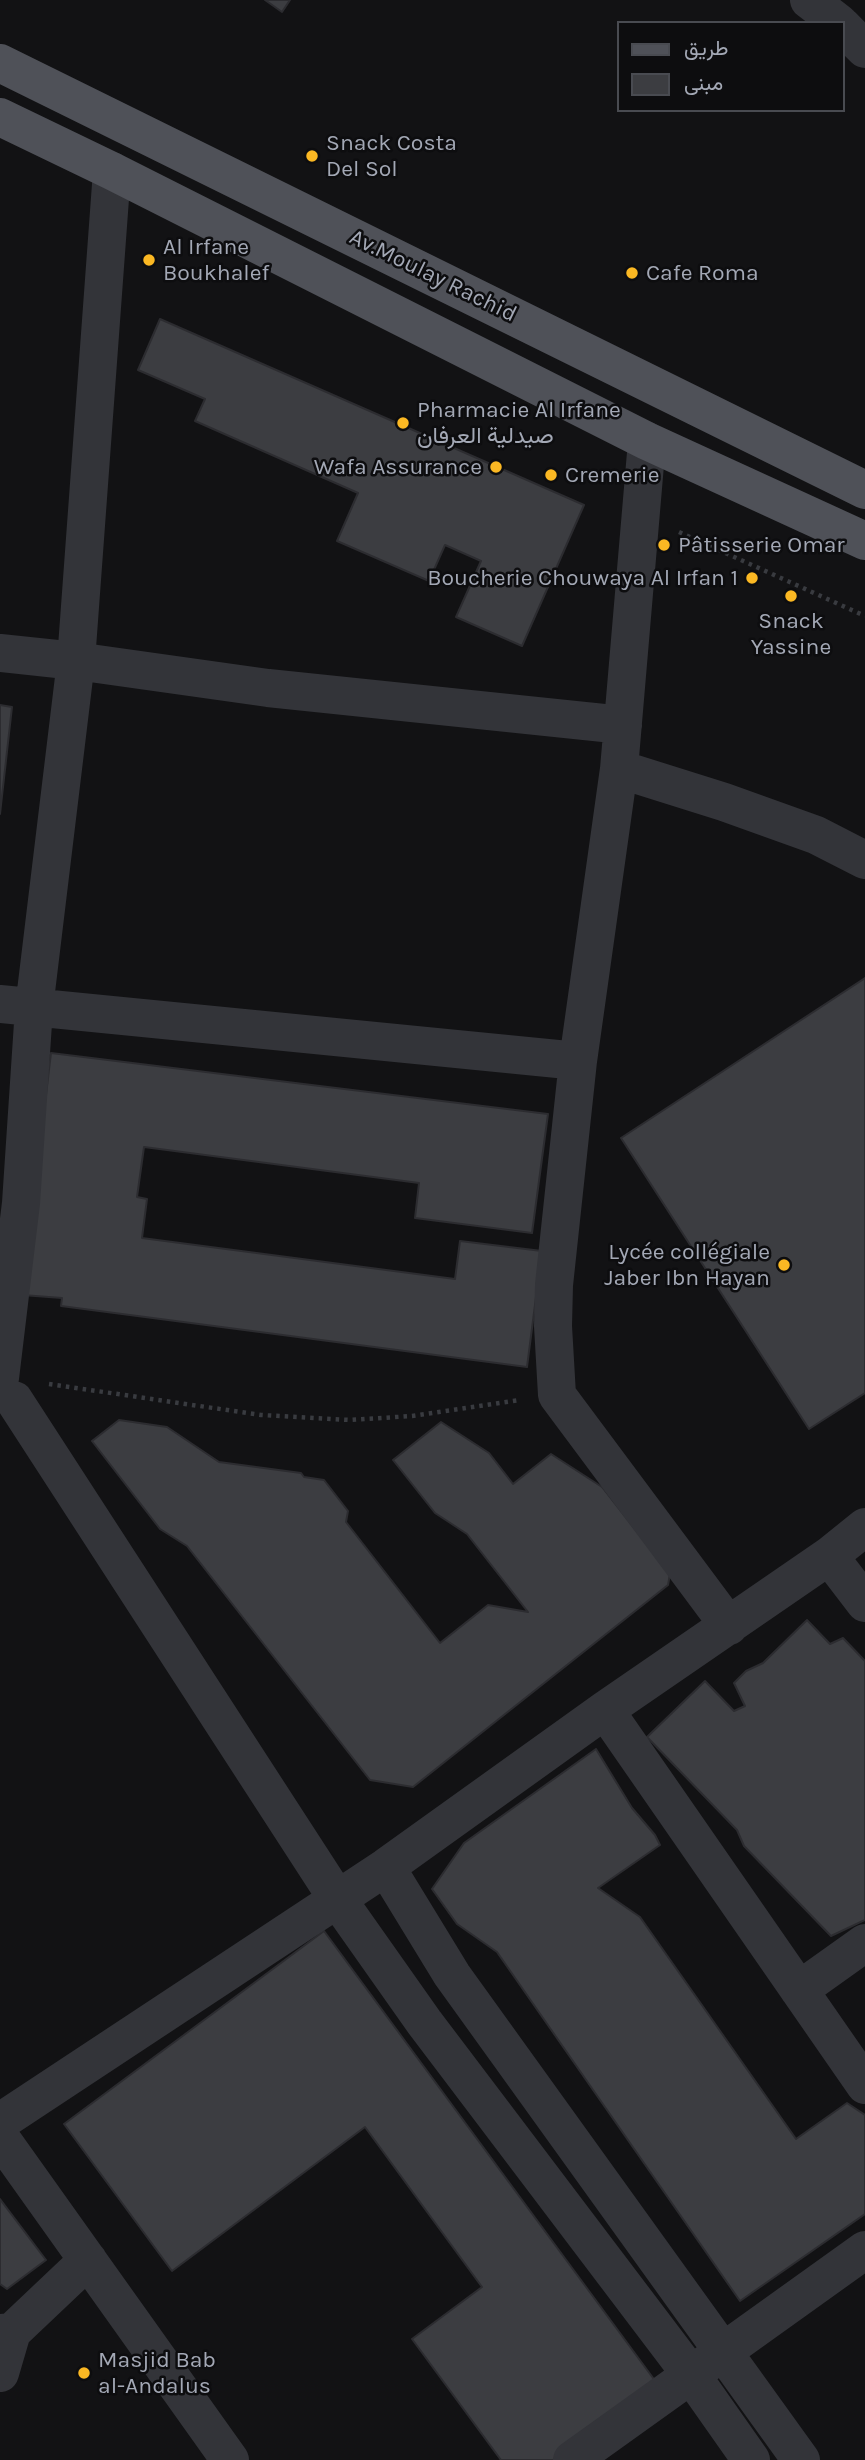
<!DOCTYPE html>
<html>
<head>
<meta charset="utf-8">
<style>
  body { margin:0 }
  #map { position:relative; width:865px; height:2460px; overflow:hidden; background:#121214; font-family:Karla,Vazirmatn,sans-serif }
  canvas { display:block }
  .legend { position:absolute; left:617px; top:21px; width:228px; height:91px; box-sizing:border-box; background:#0d0d0f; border:2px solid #494b51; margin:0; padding:9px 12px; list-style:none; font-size:21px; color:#a3a8b5 }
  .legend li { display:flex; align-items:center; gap:14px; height:35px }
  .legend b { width:35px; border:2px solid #494b51 }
</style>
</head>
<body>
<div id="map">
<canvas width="865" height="2460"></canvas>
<ul class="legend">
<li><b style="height:9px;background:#4f5158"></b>طريق</li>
<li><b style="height:19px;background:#3c3d41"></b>مبنى</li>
</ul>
</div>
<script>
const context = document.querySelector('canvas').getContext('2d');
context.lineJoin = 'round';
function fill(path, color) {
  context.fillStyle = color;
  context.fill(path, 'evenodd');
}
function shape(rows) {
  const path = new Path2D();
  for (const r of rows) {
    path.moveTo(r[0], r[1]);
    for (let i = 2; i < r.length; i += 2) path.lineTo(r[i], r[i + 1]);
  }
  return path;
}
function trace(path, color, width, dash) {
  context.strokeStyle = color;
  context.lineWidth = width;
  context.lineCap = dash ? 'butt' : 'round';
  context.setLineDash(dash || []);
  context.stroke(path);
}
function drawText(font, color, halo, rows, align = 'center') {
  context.font = font + ' Karla,Vazirmatn,sans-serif';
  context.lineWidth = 5;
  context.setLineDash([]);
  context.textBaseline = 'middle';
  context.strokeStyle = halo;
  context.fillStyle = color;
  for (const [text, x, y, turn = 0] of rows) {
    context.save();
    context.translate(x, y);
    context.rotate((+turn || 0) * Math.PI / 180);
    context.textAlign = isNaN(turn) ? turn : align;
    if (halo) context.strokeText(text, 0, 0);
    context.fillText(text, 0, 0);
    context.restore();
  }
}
const building = shape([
  [265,0,290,0,282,12,265,0],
  [160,319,584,505,522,646,456,617,481,561,445,545,429,581,337,541,358,493,195,421,205,399,138,370,160,319],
  [0,705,12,707,0,814,0,705],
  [865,978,865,1393,809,1429,621,1138,865,978],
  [51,1053,548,1114,532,1233,415,1218,419,1183,144,1147,137,1197,147,1199,142,1238,455,1279,460,1241,542,1251,527,1367,61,1306,62,1298,22,1295,51,1053],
  [119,1420,167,1427,219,1462,301,1473,304,1477,324,1480,348,1511,346,1522,440,1643,488,1605,528,1612,467,1534,435,1513,393,1460,441,1422,489,1453,513,1484,551,1454,602,1487,670,1574,668,1585,413,1787,370,1780,187,1546,160,1529,92,1441,119,1420],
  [807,1620,830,1644,843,1638,865,1661,865,1920,831,1936,744,1846,737,1830,647,1737,705,1681,734,1711,745,1706,734,1683,746,1671,763,1663,807,1620],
  [596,1749,632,1808,655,1835,660,1845,598,1888,640,1917,796,2139,847,2103,865,2115,865,2214,740,2301,497,1952,457,1924,432,1889,464,1843,596,1749],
  [324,1931,656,2382,553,2460,501,2460,412,2339,482,2287,365,2127,172,2271,64,2124,324,1931],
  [0,2199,46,2260,7,2289,0,2284,0,2199]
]);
fill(building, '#3c3d41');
trace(building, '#2c2c30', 2);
trace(shape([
  [679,532,865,616],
  [49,1384,261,1415,350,1420,412,1416,520,1400]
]), '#393b40', 4.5, [3.5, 5]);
trace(shape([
  [809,0,839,23],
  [842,26,865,49],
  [647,441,619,769,578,1061,554,1285,553,1326,557,1395,729,1626],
  [0,653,76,661,268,688,623,725],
  [619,769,724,802,816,835,865,860],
  [0,1004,578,1061],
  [0,1378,21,1203,34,1008,76,661,112,171],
  [14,1400,338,1900,424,2022,692,2376,751,2460],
  [829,1556,865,1603],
  [605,1710,865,2085],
  [386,1867,452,1975,801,2460],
  [799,1990,865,1943],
  [0,2122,386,1867,605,1710,829,1556,865,1527],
  [0,2137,230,2460],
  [0,2333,12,2332,88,2260],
  [0,2373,12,2332],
  [572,2460,865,2250]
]), '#333439', 38);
trace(shape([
  [0,63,865,490],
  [0,117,112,171,647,441,865,541]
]), '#4f5158', 38);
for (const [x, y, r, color] of [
  [312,156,7,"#fbb823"],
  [149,260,7,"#fbb823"],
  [632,273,7,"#fbb823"],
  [403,423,7,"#fbb823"],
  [496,467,7,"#fbb823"],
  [551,475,7,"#fbb823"],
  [664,545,7,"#fbb823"],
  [752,578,7,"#fbb823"],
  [791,596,7,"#fbb823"],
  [784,1265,7,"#fbb823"],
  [84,2373,7,"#fbb823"]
]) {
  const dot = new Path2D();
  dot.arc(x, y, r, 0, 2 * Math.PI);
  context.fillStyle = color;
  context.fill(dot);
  trace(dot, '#0d0d0f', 2.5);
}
drawText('23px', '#a3a8b5', '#0d0d0f', [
  ["Snack Costa",326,143],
  ["Del Sol",326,169],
  ["Al Irfane",163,247],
  ["Boukhalef",163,273],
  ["Cafe Roma",646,273],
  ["Pharmacie Al Irfane",417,410],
  ["صيدلية العرفان",417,436],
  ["Wafa Assurance",482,467,"right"],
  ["Cremerie",565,475],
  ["Pâtisserie Omar",678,545],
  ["Boucherie Chouwaya Al Irfan 1",738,578,"right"],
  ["Snack",791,621,"center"],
  ["Yassine",791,647,"center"],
  ["Lycée collégiale",770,1252,"right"],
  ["Jaber Ibn Hayan",770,1278,"right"],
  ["Masjid Bab",98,2360],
  ["al-Andalus",98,2386]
], 'left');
drawText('23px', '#a3a8b5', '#0d0d0f', [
  ["Av.Moulay Rachid",433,276,26]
]);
</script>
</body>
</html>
